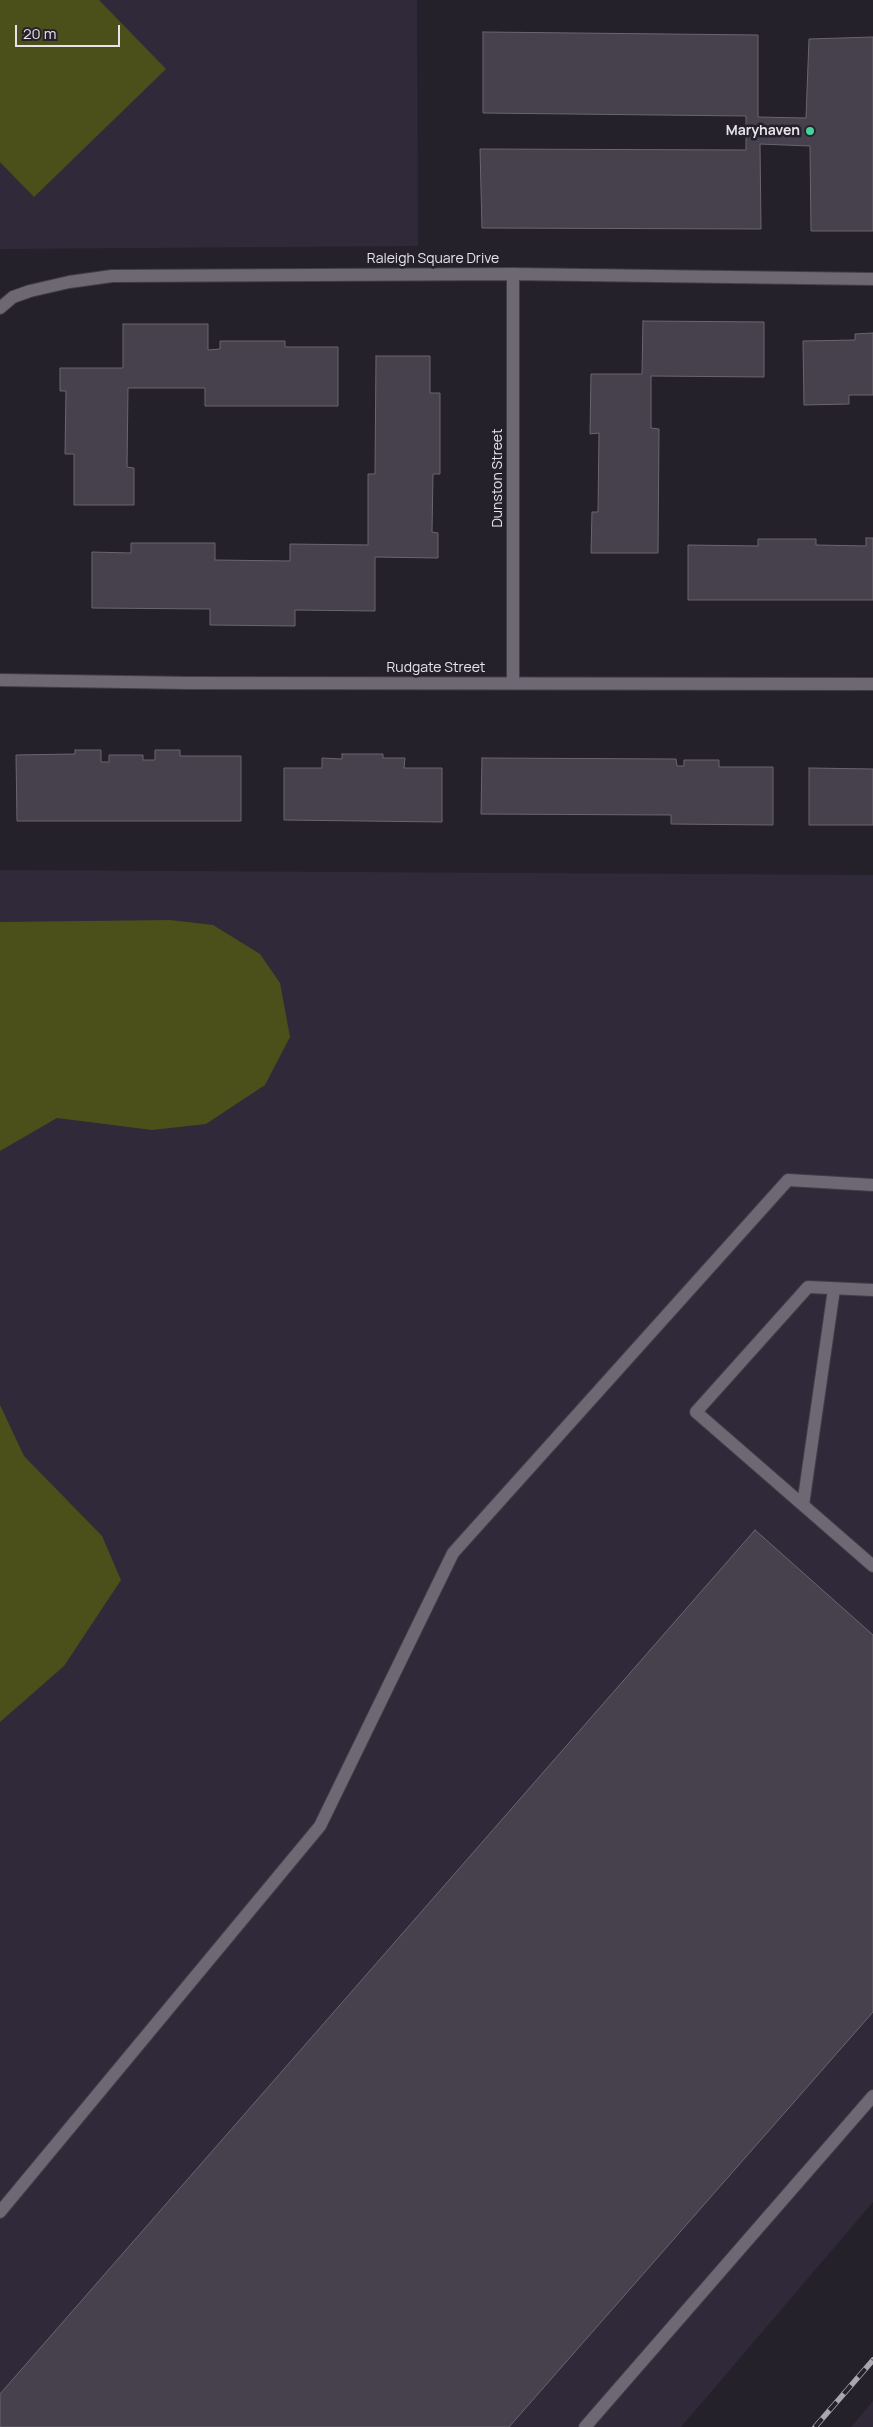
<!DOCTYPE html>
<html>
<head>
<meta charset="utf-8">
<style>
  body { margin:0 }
  #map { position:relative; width:873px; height:2427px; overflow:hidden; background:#25212b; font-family:Manrope,sans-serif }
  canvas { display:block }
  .scale { position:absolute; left:15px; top:25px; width:105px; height:22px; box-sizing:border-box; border:2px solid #e6e3ea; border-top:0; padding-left:6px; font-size:15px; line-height:18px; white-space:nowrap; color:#e6e3ea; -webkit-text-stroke:4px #25212b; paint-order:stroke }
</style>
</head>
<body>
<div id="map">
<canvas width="873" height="2427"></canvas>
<div class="scale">20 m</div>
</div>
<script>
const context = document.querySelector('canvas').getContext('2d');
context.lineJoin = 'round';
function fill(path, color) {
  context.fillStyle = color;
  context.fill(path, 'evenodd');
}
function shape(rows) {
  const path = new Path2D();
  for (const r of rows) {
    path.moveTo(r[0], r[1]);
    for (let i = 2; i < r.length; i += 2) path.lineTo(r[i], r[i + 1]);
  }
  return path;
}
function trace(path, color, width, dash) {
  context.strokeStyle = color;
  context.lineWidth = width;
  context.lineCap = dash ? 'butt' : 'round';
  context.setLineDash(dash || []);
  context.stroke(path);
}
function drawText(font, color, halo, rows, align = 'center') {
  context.font = font + ' Manrope,sans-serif';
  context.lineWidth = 5;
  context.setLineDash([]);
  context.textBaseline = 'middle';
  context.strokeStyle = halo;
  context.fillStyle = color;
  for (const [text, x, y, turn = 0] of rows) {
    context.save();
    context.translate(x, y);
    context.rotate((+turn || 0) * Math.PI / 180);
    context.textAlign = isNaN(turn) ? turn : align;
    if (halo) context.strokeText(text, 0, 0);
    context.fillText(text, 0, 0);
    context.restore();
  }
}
fill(shape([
  [0,0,417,0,418,246,0,249],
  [0,870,873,875,873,2202,681,2427,0,2427],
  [873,2401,873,2427,851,2427]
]), '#302939');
fill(shape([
  [0,0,99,0,166,69,34,197,0,162],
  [170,920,213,925,260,954,280,983,290,1037,265,1085,206,1124,152,1130,57,1118,0,1151,0,922],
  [0,1405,24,1456,102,1536,121,1580,64,1666,0,1722]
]), '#4b4f1a');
const building = shape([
  [483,32,758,35,758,117,806,118,809,39,873,37,873,231,811,231,810,146,760,144,761,229,482,228,480,149,746,150,746,116,483,113,483,32],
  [643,321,764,322,764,377,651,376,651,428,659,429,658,553,591,553,592,512,598,512,599,433,590,434,591,374,642,374,643,321],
  [123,324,208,324,208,350,220,349,220,341,285,341,285,347,338,347,338,406,205,406,205,388,128,388,127,467,134,468,134,505,74,505,74,454,65,454,66,391,60,391,60,368,123,368,123,324],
  [873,333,873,395,849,395,849,404,804,405,803,341,855,340,855,334,873,333],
  [376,356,430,356,430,393,440,393,440,474,433,474,432,532,438,533,438,558,375,557,375,611,295,610,295,626,210,625,210,609,92,608,92,552,131,553,131,543,215,543,215,560,290,561,290,544,368,545,368,474,375,474,376,356],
  [866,538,873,538,873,600,688,600,688,545,758,546,758,539,816,539,816,545,866,546,866,538],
  [75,750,101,750,101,762,109,762,109,755,143,755,143,760,155,760,155,750,180,750,180,756,241,756,241,821,17,821,16,755,75,754,75,750],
  [342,754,383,754,383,758,405,758,404,768,442,768,442,822,284,820,284,768,322,768,322,758,342,759,342,754],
  [482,758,676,759,677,766,684,766,684,760,719,760,719,767,773,767,773,825,671,824,671,815,481,814,482,758],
  [809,768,873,769,873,825,809,825,809,768],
  [755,1530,873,1635,873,2012,509,2427,0,2427,0,2394,755,1530]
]);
fill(building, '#46414c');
trace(building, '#6a6571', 1);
const service = shape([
  [513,274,513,683],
  [0,308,13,297,30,291,69,282,112,276,513,274,873,279],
  [0,680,189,683,873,684],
  [873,1290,808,1287,696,1412,873,1566],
  [803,1505,834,1289],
  [0,2212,320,1826,453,1553,788,1180,873,1185],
  [585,2427,873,2096]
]);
trace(service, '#423e47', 14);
trace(service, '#6d6873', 12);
const rail = shape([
  [815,2427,873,2360]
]);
trace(rail, '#a9a6ae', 5.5);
trace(rail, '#25212b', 4, [11]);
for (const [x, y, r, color] of [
  [810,131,5,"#45d49f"]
]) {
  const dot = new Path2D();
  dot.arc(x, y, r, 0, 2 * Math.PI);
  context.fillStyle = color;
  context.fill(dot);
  trace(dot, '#25212b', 2);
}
drawText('bold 14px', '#e6e3ea', '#25212b', [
  ["Maryhaven",800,131]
], 'right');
drawText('14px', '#e6e3ea', '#25212b', [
  ["Raleigh Square Drive",433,259],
  ["Dunston Street",498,478,-90],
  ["Rudgate Street",436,668]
]);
</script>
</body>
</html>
